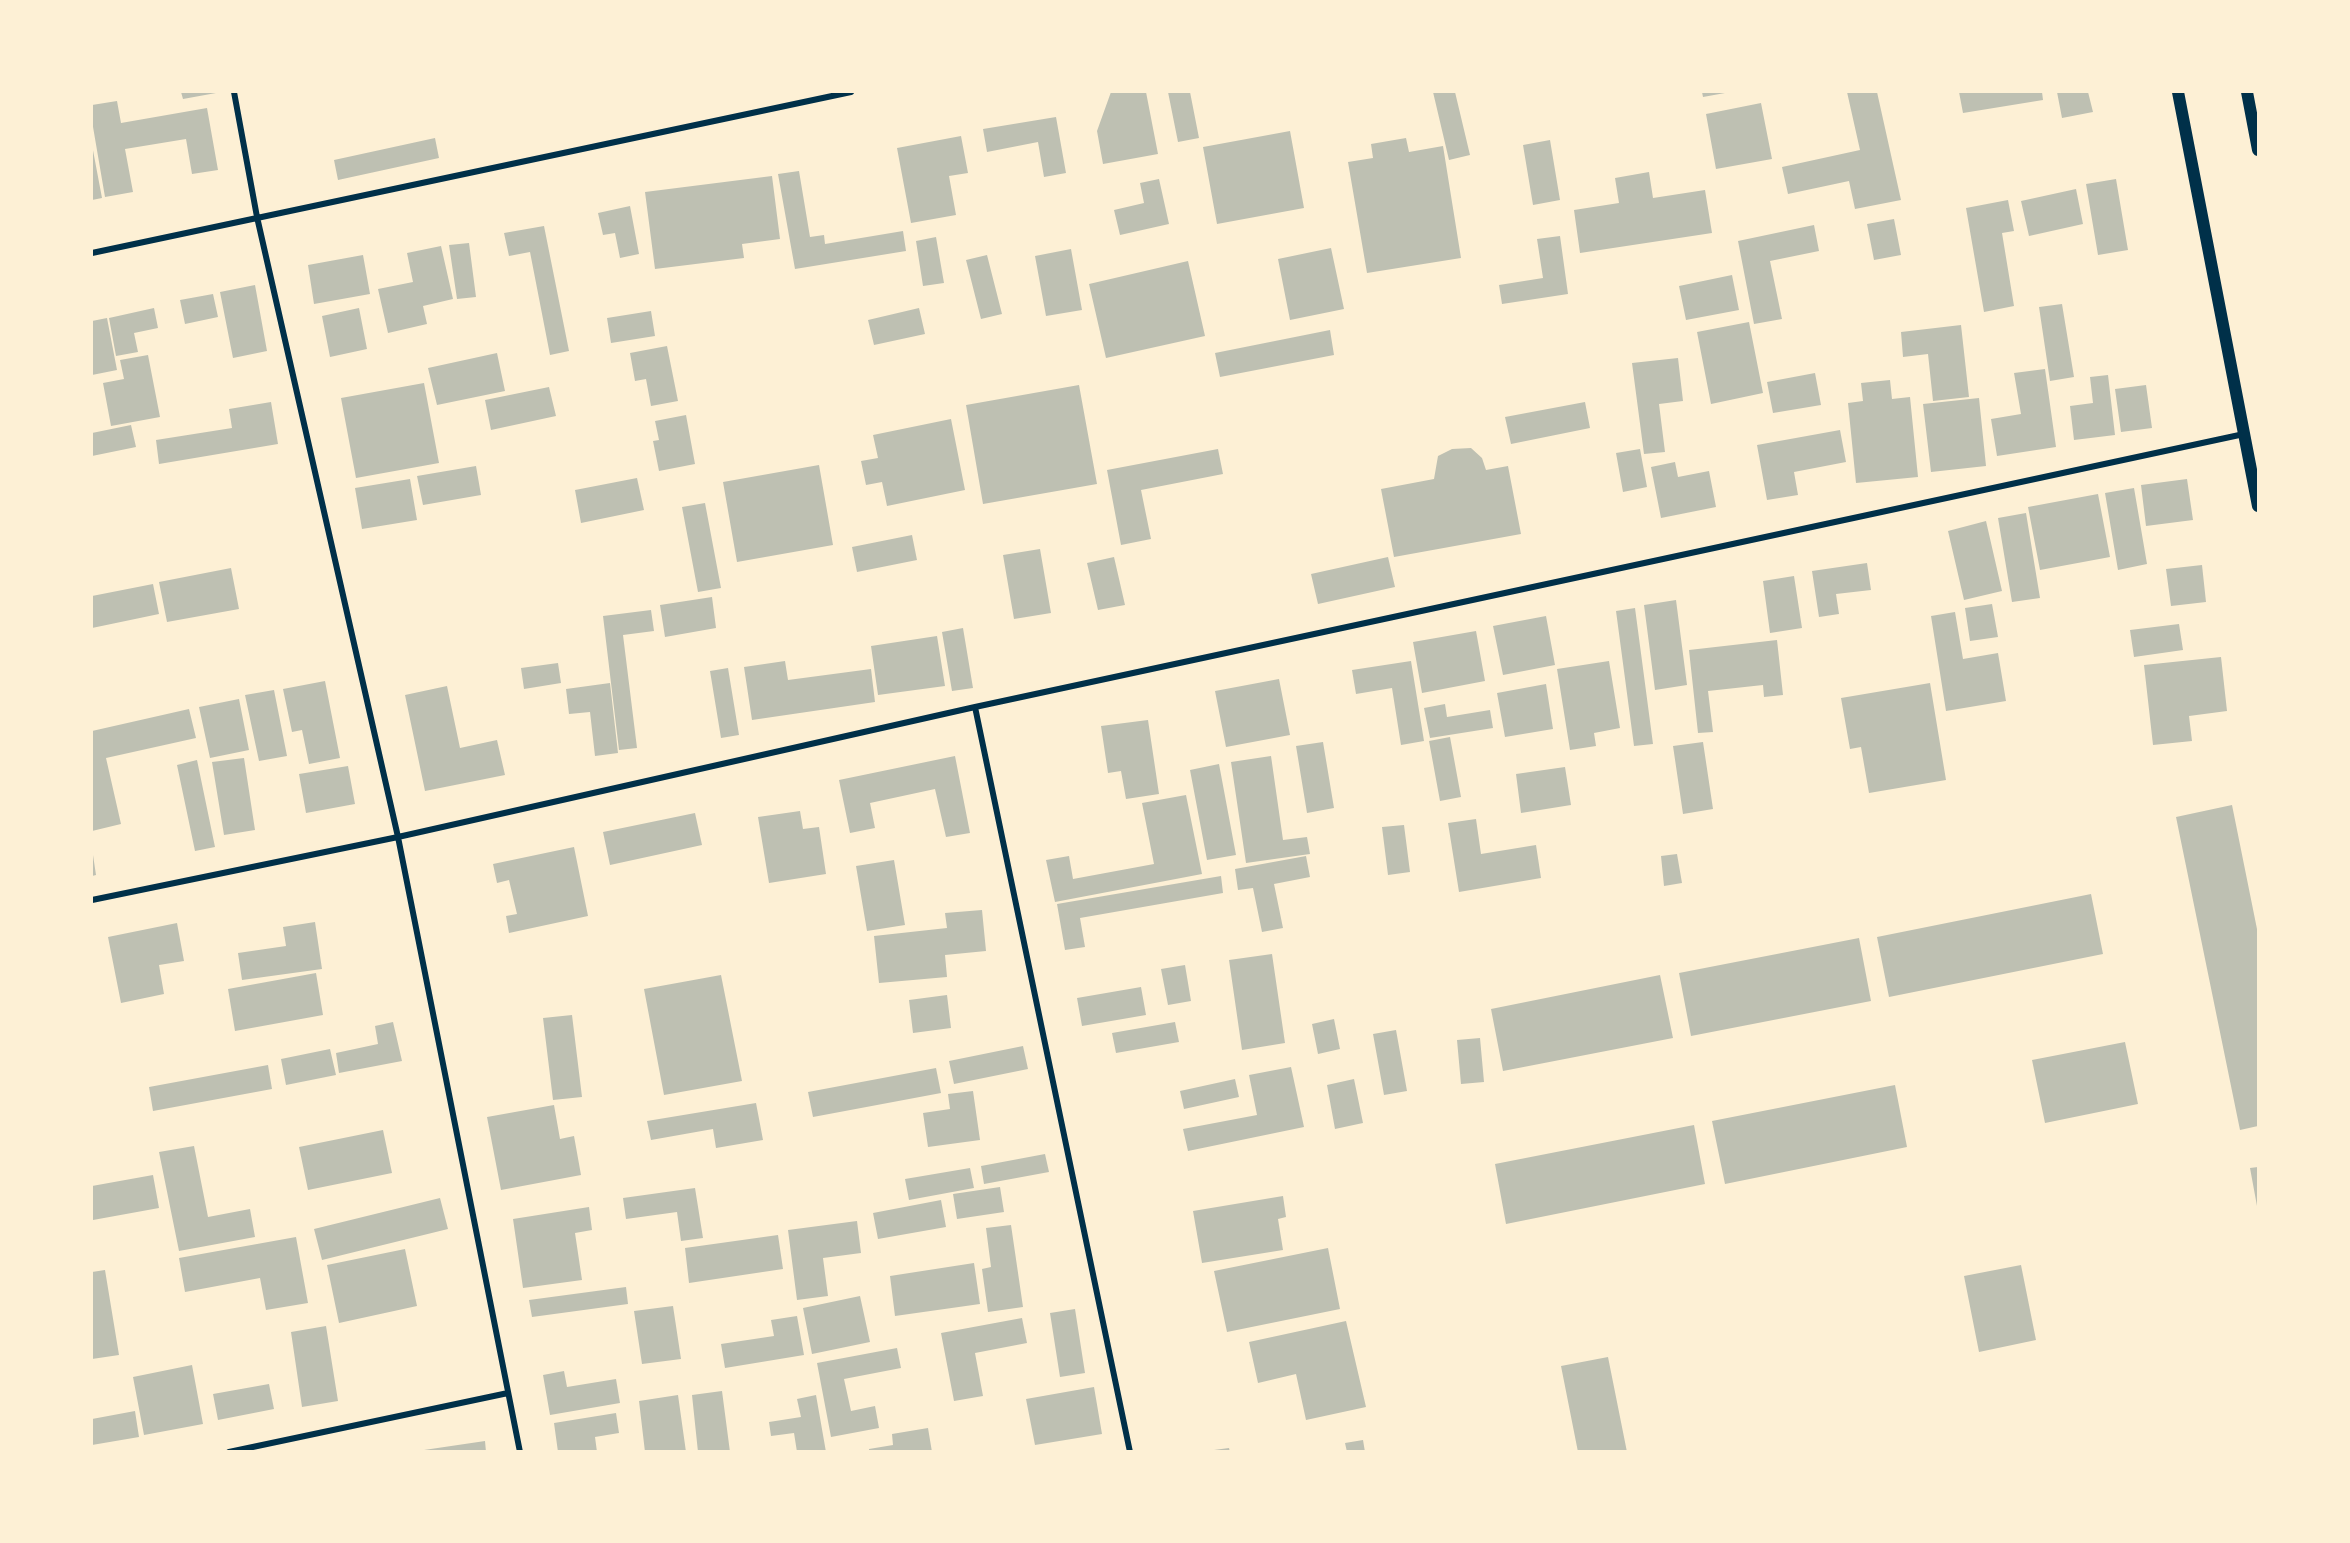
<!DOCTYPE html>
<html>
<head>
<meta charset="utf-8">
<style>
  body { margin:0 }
  #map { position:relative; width:2350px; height:1543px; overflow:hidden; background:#fdf0d5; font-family:"Fira Sans",sans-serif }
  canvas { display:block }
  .frame { position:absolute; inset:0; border:93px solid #fdf0d5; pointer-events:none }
</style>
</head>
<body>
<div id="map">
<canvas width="2350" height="1543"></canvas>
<div class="frame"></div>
</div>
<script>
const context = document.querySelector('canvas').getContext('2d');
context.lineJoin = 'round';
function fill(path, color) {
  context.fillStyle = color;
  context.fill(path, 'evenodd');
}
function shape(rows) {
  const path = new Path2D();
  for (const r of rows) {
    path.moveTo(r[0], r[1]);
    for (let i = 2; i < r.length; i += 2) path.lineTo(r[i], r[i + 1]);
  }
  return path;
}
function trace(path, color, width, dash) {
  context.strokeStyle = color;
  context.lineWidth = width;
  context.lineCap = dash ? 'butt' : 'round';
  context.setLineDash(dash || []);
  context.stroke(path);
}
fill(shape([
  [181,92,216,92,216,93,183,99],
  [1111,92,1146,92,1158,154,1103,164,1097,131],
  [1168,92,1190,92,1199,138,1178,142],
  [1433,92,1455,92,1470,155,1449,160],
  [1702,92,1725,92,1725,93,1703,97],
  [1847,92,1877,92,1901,200,1855,209,1849,181,1788,194,1782,167,1860,150],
  [1959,92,2042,92,2043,100,1963,113],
  [2057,92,2088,92,2093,112,2062,118],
  [117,101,121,123,207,108,218,170,192,174,186,139,125,149,133,192,105,197,92,121,92,105],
  [1761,103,1772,159,1716,169,1706,114],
  [1056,117,1066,173,1044,177,1038,142,987,152,983,129],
  [1290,131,1304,208,1217,224,1203,147],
  [961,136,968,173,949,176,956,215,911,223,897,148],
  [435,138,439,158,338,180,334,160],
  [1406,138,1409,152,1443,146,1461,258,1367,273,1348,162,1373,158,1371,144],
  [1550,140,1560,200,1533,205,1523,145],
  [92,145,102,198,92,200],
  [799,171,810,237,824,235,825,244,903,231,906,251,795,269,778,174],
  [1649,172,1653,198,1705,190,1712,233,1580,253,1574,210,1619,203,1615,178],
  [772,176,780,239,742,244,744,258,655,269,645,192],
  [1159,179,1169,224,1120,235,1114,210,1144,203,1140,183],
  [2116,179,2128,250,2098,255,2086,184],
  [2076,189,2083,224,2029,236,2021,201],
  [2008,200,2014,231,2002,233,2014,306,1984,312,1966,208],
  [630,206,639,254,620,258,615,233,603,235,598,213],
  [1894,219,1901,255,1874,260,1867,224],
  [1814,225,1819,251,1770,261,1782,319,1754,324,1738,241],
  [544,226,569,351,550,355,530,252,509,256,504,233],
  [1560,236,1568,294,1502,304,1499,285,1543,278,1537,239],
  [936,237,944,283,923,286,916,241],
  [469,243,476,297,457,299,449,245],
  [441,246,453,299,423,306,427,324,388,333,378,289,413,282,407,253],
  [1331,248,1344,309,1290,320,1278,259],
  [1071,249,1082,310,1046,316,1035,256],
  [363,255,370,294,314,304,308,265],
  [987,255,1002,314,981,319,966,260],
  [1188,261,1205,336,1106,358,1089,284],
  [1732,275,1739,310,1686,320,1679,286],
  [255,285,267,351,233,358,220,292],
  [213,294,218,317,185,324,180,300],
  [2062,304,2074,377,2050,381,2039,307],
  [154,308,158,328,134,333,138,352,116,356,109,318],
  [359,308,367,349,330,357,322,316],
  [919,308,925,334,874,345,868,320],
  [651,311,655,336,611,343,607,318],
  [107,318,117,370,92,375,92,321],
  [1749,322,1763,393,1711,404,1697,332],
  [1961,325,1969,397,1933,401,1928,354,1903,357,1901,332],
  [1330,330,1334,355,1220,377,1215,353],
  [667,346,678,401,651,406,646,379,635,381,630,353],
  [497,353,505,391,437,405,428,368],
  [148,355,160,417,111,426,103,383,124,379,120,360],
  [1678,358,1683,401,1659,404,1665,452,1644,454,1632,363],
  [2045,369,2056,447,1997,456,1991,419,2021,414,2014,373],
  [1815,373,1821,405,1773,413,1767,382],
  [2108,375,2115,435,2074,440,2070,406,2093,403,2090,377],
  [1890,380,1892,399,1910,397,1918,477,1856,483,1848,403,1863,401,1861,383],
  [424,383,439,463,356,478,341,398],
  [1079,385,1097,484,983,504,966,405],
  [2146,385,2152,428,2121,432,2115,389],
  [549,387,556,416,491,430,485,400],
  [1979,398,1986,466,1931,472,1923,404],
  [271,402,278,444,159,464,156,440,232,428,229,409],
  [1585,402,1590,428,1511,444,1505,417],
  [686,415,695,464,659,471,653,441,659,440,655,421],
  [951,419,965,490,887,506,882,482,866,485,861,461,878,458,873,435],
  [131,425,136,447,92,456,92,433],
  [1840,430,1846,462,1794,472,1798,495,1767,500,1757,445],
  [1471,448,1482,458,1486,470,1508,466,1521,534,1394,557,1381,489,1434,479,1438,456,1452,449],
  [1218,449,1223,474,1141,490,1151,539,1121,545,1107,470],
  [1640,449,1647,487,1623,492,1616,453],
  [1675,462,1678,477,1709,471,1716,507,1661,518,1651,467],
  [819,465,833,545,737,562,723,482],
  [476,466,481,495,423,505,417,476],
  [637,478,644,510,581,523,575,490],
  [410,479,417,520,362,529,355,488],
  [2187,479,2193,520,2146,526,2141,485],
  [2134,488,2147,564,2118,570,2105,493],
  [2098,494,2110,557,2040,570,2028,507],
  [705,503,721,588,698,592,682,507],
  [2026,513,2040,598,2012,602,1998,518],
  [1986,521,2002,591,1964,600,1948,531],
  [912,535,917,560,857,572,852,547],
  [1040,549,1051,613,1014,619,1003,555],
  [1114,557,1125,605,1098,610,1087,563],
  [1388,557,1395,587,1318,604,1311,574],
  [1867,563,1871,590,1836,594,1839,614,1819,617,1812,571],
  [2202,565,2206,602,2171,606,2166,569],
  [231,568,239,609,167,622,159,582],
  [1794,576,1802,628,1770,633,1763,581],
  [153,584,159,614,92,628,92,596],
  [712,597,716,628,665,637,660,605],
  [1676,600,1687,685,1655,690,1644,605],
  [1992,604,1998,637,1970,641,1965,608],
  [1635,608,1653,744,1634,746,1616,611],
  [651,610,654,631,623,635,637,748,619,750,603,616],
  [1955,612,1963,659,1998,653,2006,701,1946,711,1931,616],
  [1546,616,1555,665,1503,675,1493,626],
  [2179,624,2183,650,2134,657,2130,630],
  [963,628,973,688,952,691,942,632],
  [1476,631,1485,681,1422,693,1413,642],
  [937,636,945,686,878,695,871,646],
  [1777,640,1783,695,1764,697,1763,685,1708,691,1713,732,1698,733,1689,650],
  [2221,657,2227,711,2189,716,2192,741,2153,745,2144,665],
  [785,661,788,680,871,669,875,702,752,720,744,667],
  [1411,661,1424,741,1401,745,1392,688,1356,694,1352,670],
  [1609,661,1620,728,1594,733,1596,746,1570,750,1557,669],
  [558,663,561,683,524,689,521,668],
  [728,668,739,735,721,738,710,671],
  [1279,679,1290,735,1226,747,1215,691],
  [325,681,340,758,309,764,302,730,292,732,283,689],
  [610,683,618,753,595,756,590,712,569,714,566,689],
  [1930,683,1946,780,1869,793,1861,747,1850,749,1841,698],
  [1546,684,1553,729,1505,737,1497,693],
  [447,686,460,748,497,740,505,775,425,791,405,695],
  [274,690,287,756,259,761,245,695],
  [239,699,249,750,210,758,199,707],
  [1445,704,1447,717,1490,710,1493,728,1430,738,1424,708],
  [189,709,196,738,106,758,121,824,92,831,92,731],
  [1148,720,1159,794,1126,799,1121,771,1108,773,1101,726],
  [1450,737,1461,797,1440,801,1429,741],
  [1323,742,1334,808,1307,813,1296,746],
  [1703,742,1713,809,1683,814,1673,746],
  [955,756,970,833,946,837,935,789,870,803,875,828,850,833,839,780],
  [1271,756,1283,840,1307,837,1310,854,1246,863,1231,762],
  [244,758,255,830,224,835,212,762],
  [197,760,215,847,195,851,177,765],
  [1219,764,1236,855,1207,860,1190,770],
  [348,766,355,804,306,813,299,774],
  [1565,767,1571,805,1521,813,1516,774],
  [1186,795,1202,874,1055,902,1046,860,1069,856,1073,879,1154,864,1142,803],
  [2232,805,2258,934,2258,1126,2240,1130,2176,817],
  [800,811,803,829,819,827,826,874,769,883,758,817],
  [695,813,702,845,610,865,603,832],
  [1476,819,1481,854,1536,845,1541,878,1459,892,1448,823],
  [1404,825,1410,872,1388,875,1382,827],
  [574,847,588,916,509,933,506,916,517,914,509,880,497,883,493,864],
  [1677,854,1682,883,1664,886,1661,856],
  [93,855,96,875,92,876,92,856],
  [1306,856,1310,877,1274,884,1283,928,1262,932,1253,888,1238,890,1235,869],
  [894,860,905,925,867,931,856,866],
  [1221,876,1223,893,1080,918,1085,947,1065,950,1057,904],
  [2091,894,2103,954,1889,997,1877,937],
  [982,910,986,951,945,955,947,977,879,983,874,936,947,928,945,913],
  [315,922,322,969,242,980,238,953,286,946,283,927],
  [177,923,184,961,159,965,164,994,121,1003,108,937],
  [1859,938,1871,1001,1691,1036,1679,973],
  [1272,954,1285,1043,1242,1050,1229,960],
  [1185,965,1191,1001,1168,1005,1161,969],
  [316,973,323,1015,235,1031,228,989],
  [721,975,742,1081,664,1095,644,989],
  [1660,975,1673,1038,1503,1071,1491,1009],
  [1141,987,1146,1015,1082,1026,1077,998],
  [947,995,951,1028,913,1033,909,1000],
  [572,1015,582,1097,553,1100,543,1018],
  [1334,1019,1340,1049,1318,1054,1312,1024],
  [393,1022,402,1061,339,1073,336,1053,378,1044,375,1026],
  [1175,1022,1179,1042,1116,1053,1112,1033],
  [1396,1030,1407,1091,1384,1095,1373,1034],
  [1480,1038,1484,1082,1461,1084,1457,1040],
  [2125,1042,2138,1104,2045,1123,2032,1060],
  [1023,1046,1028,1069,954,1084,949,1061],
  [330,1049,336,1075,286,1085,281,1059],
  [268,1065,272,1089,153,1111,149,1087],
  [1291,1067,1304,1127,1188,1151,1183,1129,1257,1115,1249,1075],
  [936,1068,941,1093,813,1117,808,1092],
  [1235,1079,1239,1097,1184,1109,1180,1091],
  [1354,1079,1363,1123,1335,1129,1327,1085],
  [1895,1085,1907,1147,1725,1184,1712,1121],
  [973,1091,980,1140,928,1147,923,1113,950,1109,948,1094],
  [756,1103,763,1140,716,1148,713,1129,651,1140,647,1121],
  [554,1105,560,1139,574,1136,581,1175,501,1190,487,1117],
  [1694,1125,1705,1184,1506,1224,1495,1164],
  [383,1130,392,1173,308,1190,299,1147],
  [194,1146,208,1217,250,1209,255,1237,179,1251,159,1152],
  [1045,1154,1049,1172,984,1184,981,1166],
  [2258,1167,2258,1206,2257,1206,2250,1168],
  [970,1168,974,1188,909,1200,905,1179],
  [153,1175,159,1208,93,1220,92,1186],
  [1000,1187,1004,1212,957,1219,953,1194],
  [695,1188,703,1238,681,1241,677,1212,626,1219,623,1198],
  [1283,1196,1286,1217,1278,1219,1283,1250,1202,1263,1193,1211],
  [440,1198,448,1229,322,1260,314,1229],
  [941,1200,946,1227,878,1239,873,1213],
  [589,1207,592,1230,575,1233,582,1280,523,1288,513,1219],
  [857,1221,861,1253,823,1258,828,1296,797,1300,788,1230],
  [1011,1225,1023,1307,988,1312,982,1269,991,1267,986,1228],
  [778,1235,783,1269,689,1283,685,1248],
  [296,1237,308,1303,266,1310,260,1278,185,1292,179,1258],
  [1328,1248,1340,1309,1227,1332,1214,1271],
  [405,1249,417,1306,339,1323,327,1265],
  [974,1263,980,1304,895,1316,890,1276],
  [2021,1265,2036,1340,1979,1352,1964,1276],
  [105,1270,119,1355,92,1359,92,1272],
  [626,1287,628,1304,532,1317,529,1300],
  [860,1296,870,1342,812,1354,803,1308],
  [673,1306,681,1359,642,1364,634,1311],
  [1075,1309,1085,1373,1060,1377,1050,1313],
  [797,1316,804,1355,725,1368,721,1344,774,1336,771,1320],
  [1022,1318,1027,1343,975,1353,983,1396,954,1401,941,1333],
  [1346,1321,1366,1407,1306,1420,1296,1374,1258,1383,1249,1342],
  [326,1326,338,1401,302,1407,291,1332],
  [897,1348,901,1368,844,1379,851,1411,875,1406,879,1428,831,1437,817,1363],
  [1608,1357,1627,1452,1578,1452,1561,1366],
  [192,1365,203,1424,144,1435,133,1377],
  [564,1371,567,1387,616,1379,620,1403,550,1415,543,1375],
  [269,1384,274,1409,218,1420,213,1394],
  [1094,1387,1102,1434,1035,1445,1026,1399],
  [722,1391,730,1452,698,1452,692,1395],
  [678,1395,686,1452,645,1452,639,1401],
  [816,1395,826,1452,797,1452,794,1433,771,1436,769,1422,801,1417,797,1399],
  [135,1411,139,1437,92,1445,92,1419],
  [616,1413,619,1433,595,1437,597,1452,558,1452,554,1423],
  [928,1428,932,1452,869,1452,869,1449,893,1445,892,1434],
  [1363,1440,1365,1452,1347,1452,1345,1443],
  [485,1441,486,1452,424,1452,424,1450],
  [1229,1448,1230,1452,1214,1452,1214,1450]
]), '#bec0b2');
trace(shape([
  [234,92,257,217,398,837,520,1452],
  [92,253,851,92],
  [975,707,1130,1452],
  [92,900,398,837,975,707,2244,434],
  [229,1452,508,1393]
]), '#003049', 6);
trace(shape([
  [2178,92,2258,506],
  [2247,92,2258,150]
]), '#003049', 12);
</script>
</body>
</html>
